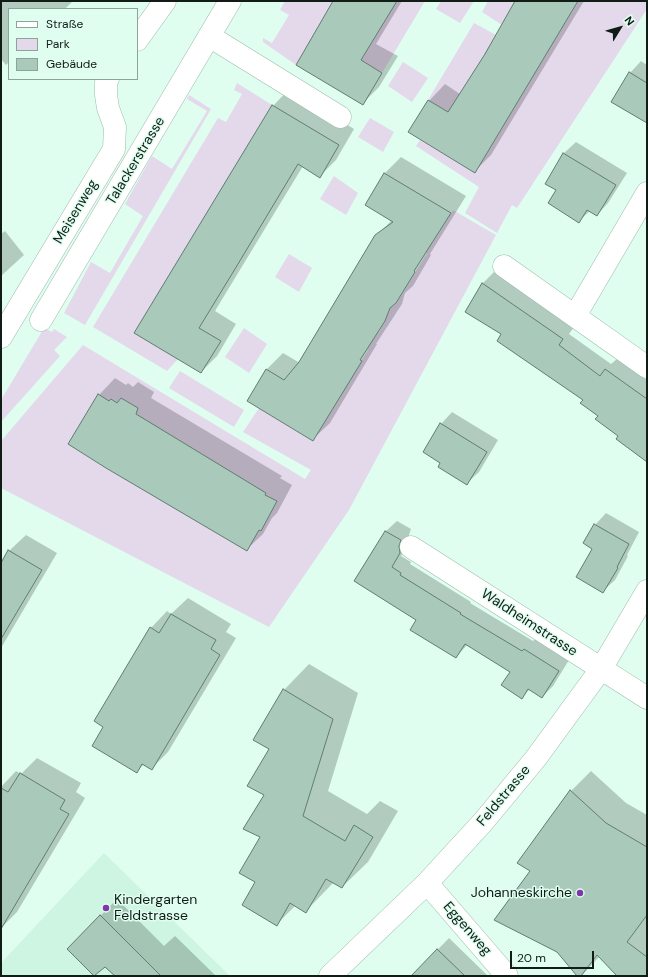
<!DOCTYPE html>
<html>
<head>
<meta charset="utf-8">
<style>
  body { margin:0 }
  #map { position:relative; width:648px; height:977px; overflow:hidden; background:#dffeef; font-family:"DM Sans",sans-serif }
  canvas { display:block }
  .frame { position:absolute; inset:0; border:2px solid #111c17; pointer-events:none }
  .legend { position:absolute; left:8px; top:8px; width:130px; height:72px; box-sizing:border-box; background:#dffeef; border:1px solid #8da499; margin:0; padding:5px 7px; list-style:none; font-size:12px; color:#111c17 }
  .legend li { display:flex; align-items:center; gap:8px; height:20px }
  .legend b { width:20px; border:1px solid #8da499 }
  .north { position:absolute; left:600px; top:8px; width:40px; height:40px; -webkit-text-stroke:3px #dffeef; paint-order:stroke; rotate:53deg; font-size:11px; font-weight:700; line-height:16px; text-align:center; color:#111c17 }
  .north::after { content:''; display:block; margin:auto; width:14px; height:18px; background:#111c17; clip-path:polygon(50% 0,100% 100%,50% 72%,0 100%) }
  .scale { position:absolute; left:510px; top:951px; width:84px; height:18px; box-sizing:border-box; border:2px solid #111c17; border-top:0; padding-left:5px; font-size:12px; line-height:14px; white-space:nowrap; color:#111c17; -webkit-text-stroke:3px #dffeef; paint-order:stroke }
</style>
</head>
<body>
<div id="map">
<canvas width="648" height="977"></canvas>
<div class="frame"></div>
<ul class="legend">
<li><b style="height:5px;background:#fff"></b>Straße</li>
<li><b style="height:11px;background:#e3d9eb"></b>Park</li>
<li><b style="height:11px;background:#a9c9ba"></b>Gebäude</li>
</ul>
<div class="north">N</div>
<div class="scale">20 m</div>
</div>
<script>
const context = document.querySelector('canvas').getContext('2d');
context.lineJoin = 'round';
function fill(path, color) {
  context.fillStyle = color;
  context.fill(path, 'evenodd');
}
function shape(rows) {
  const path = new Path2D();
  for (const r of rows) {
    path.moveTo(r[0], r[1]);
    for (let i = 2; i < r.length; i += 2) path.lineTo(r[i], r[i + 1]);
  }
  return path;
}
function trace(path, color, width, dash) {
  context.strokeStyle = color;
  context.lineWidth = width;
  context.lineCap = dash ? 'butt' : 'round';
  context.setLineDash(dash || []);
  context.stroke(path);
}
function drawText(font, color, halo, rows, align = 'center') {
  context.font = font + ' "DM Sans",sans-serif';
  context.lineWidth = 3;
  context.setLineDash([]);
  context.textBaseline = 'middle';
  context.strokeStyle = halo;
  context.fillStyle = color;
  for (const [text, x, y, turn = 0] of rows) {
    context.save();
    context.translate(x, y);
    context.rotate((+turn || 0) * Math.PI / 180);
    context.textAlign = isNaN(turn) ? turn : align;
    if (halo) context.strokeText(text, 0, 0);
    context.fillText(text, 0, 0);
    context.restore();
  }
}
fill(shape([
  [104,853,230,976,2,976,1,975,1,963]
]), '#cdf5e1');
fill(shape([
  [285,1,335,1,296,65,263,42,263,38,272,43,289,15,280,10],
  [397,1,425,1,382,73,361,60],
  [441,1,474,1,460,23,436,9],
  [488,1,517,1,502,25,482,12],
  [574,1,647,1,647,9,517,208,512,205,497,233,465,213,479,187,416,146,420,140,475,172,530,82,526,79,540,64,547,53,544,50,557,36,577,4],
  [474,23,496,35,490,45,496,49,491,58,484,54,449,113,428,100],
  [403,62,428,78,412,102,388,86],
  [237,83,272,105,253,137,178,359,167,371,93,327,218,118,226,122,242,94,234,90],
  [189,95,211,109,85,325,64,313,91,262,110,273,143,216,125,204,152,156,172,169,207,111,187,99],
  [370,118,394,132,383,152,358,137],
  [334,176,358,193,346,215,320,199],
  [453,210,496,235,349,510,269,627,1,488,1,441,83,345,305,479,311,470,243,432,259,408,313,441,368,350,365,347,375,331,379,332,385,321,382,319,392,302,396,304,427,253,416,247,421,239,431,245],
  [289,254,312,268,299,292,275,277],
  [44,328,52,332,54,329,67,337,54,350,60,356,1,422,1,400],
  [244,328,267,344,249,373,225,357],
  [180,371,244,410,234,427,169,388]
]), '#e3d9eb');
fill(shape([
  [1,1,73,1,65,9,9,9,9,62,6,65,1,59],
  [336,1,402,1,376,44,398,56,379,87,363,103],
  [517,1,584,1,491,155,475,171,429,101,445,84,460,94],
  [641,61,647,65,647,122,630,73],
  [289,89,354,129,336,160,320,176,303,166,215,311,236,324,217,356,201,372,135,333,273,106],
  [576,142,627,173,608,203,597,215,590,211,579,221,557,190,546,183,564,153],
  [401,157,466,196,430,254,431,255,413,286,405,293,402,304,376,344,377,344,330,423,313,439,248,401,267,369,283,353,300,363,376,236,392,220,366,205,385,173],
  [5,231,24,255,1,276,1,234],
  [494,272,574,327,569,334,611,364,617,359,647,380,647,455,620,435,584,399,503,334,466,311,483,283],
  [115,378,126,385,128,383,133,387,138,382,154,392,151,398,282,476,280,478,292,485,277,513,272,518,263,534,246,550,99,395],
  [452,412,498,440,479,472,467,483,442,462,441,424],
  [606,513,639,532,627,555,628,556,615,580,603,591,593,548,595,525],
  [397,521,411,529,409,535,410,541,401,556,411,562,410,564,471,602,470,603,533,641,535,639,569,660,553,686,542,697,530,689,522,697,511,672,467,645,456,657,417,619,355,580,386,531],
  [26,535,57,553,1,648,1,561,9,551],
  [188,598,231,624,226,632,236,638,168,752,152,768,144,764,137,771,104,726,151,628,167,611,171,614],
  [309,664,358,693,328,791,367,814,380,801,398,811,368,862,342,887,334,882,306,911,296,905,276,925,257,882,270,749,254,739,284,690],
  [37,758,81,783,76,792,85,798,17,912,1,928,1,787,16,771,21,774],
  [591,771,626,803,647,815,647,976,618,976,600,956,581,976,578,976,531,871,571,791],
  [117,899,164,946,175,936,216,976,116,976,107,964,95,975,68,949],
  [449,938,487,975,487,976,412,976]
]), '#0003');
const building = shape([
  [333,1,397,1,361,60,382,73,363,105,296,65,333,1],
  [515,1,578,1,475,173,408,132,428,100,448,112,485,54,515,1],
  [629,72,647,83,647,123,611,102,629,72],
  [272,105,339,145,320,178,298,164,235,269,199,328,221,341,201,373,134,333,272,105],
  [563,153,616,185,597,216,587,210,579,223,548,203,556,190,545,184,563,153],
  [384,173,451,213,414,271,415,272,396,303,390,308,385,321,360,360,362,361,313,441,247,401,266,369,284,380,299,362,375,235,393,222,365,205,384,173],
  [482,283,563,339,559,345,600,376,605,369,647,399,647,462,616,439,618,436,595,419,598,416,580,403,583,400,497,341,501,334,465,312,482,283],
  [98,394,109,401,111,399,117,403,121,398,138,408,136,414,266,493,265,495,277,501,261,531,259,530,247,551,106,468,68,444,98,394],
  [440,423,487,452,467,485,438,467,440,463,423,452,440,423],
  [594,524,629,544,617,567,618,568,603,593,576,577,592,549,583,543,594,524],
  [385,531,401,540,399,546,400,553,392,567,401,573,400,575,461,613,460,614,522,651,524,649,559,671,542,698,528,689,522,699,501,685,510,672,465,644,456,658,410,630,416,620,354,581,385,531],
  [8,550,42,570,1,639,1,563,8,550],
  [171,614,216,640,211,649,220,655,152,770,142,764,137,773,92,746,103,727,94,721,150,627,159,633,171,614],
  [283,689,333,719,303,816,345,841,354,825,373,837,342,888,326,879,306,913,290,903,277,926,242,905,255,882,239,873,260,837,243,829,264,795,247,786,269,749,253,740,283,689],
  [20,773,65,800,60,809,69,814,1,929,1,788,8,792,20,773],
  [570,790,606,823,647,847,647,915,627,942,647,957,647,976,617,976,597,955,581,976,577,976,557,952,494,920,530,871,517,863,570,790],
  [100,915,161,976,115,976,105,967,94,976,67,949,100,915],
  [437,949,465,976,411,976,437,949]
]);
fill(building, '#a9c9ba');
trace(building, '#617d70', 1);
const minor = shape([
  [209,36,340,117],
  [137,40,165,1],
  [504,266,647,367],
  [575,316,647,193],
  [41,320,230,1],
  [1,337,114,149,115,127,108,108,106,95,106,82,108,79],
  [411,547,647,698],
  [427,883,507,976],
  [330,976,427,883,483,822,536,758,601,669,647,591]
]);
trace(minor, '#9dbbac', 23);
trace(minor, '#fff', 22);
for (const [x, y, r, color] of [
  [580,893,4,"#7f36a9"],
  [106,908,4,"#7f36a9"]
]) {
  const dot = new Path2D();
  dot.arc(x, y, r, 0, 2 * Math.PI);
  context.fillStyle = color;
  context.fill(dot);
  trace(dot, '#dffeef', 1.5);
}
drawText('14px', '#111c17', '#dffeef', [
  ["Talackerstrasse",136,161,-59],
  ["Meisenweg",76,212,-59],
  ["Waldheimstrasse",529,623,33],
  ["Feldstrasse",504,796,-50],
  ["Eggenweg",467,929,49]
]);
drawText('14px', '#111c17', '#dffeef', [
  ["Johanneskirche",572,893],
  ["Kindergarten",114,900,"left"],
  ["Feldstrasse",114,916,"left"]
], 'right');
</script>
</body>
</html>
